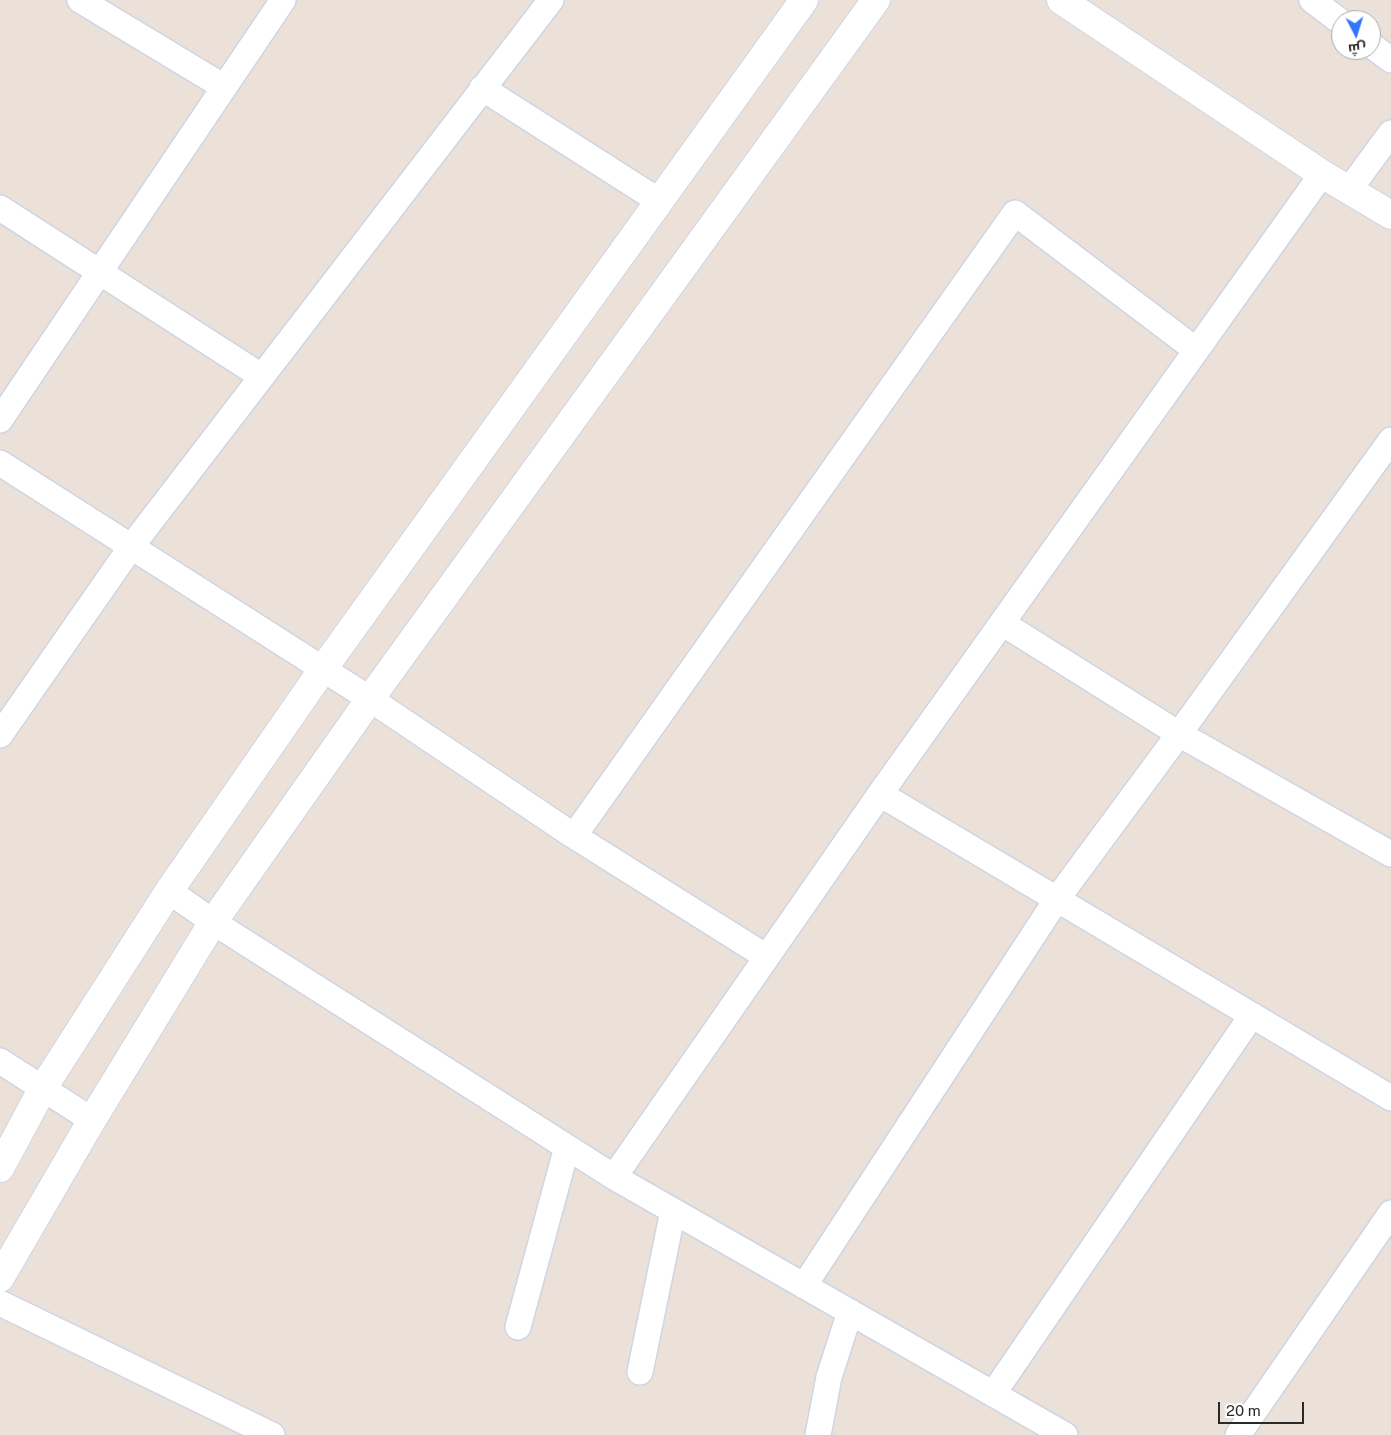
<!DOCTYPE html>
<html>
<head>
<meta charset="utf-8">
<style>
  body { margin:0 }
  #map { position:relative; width:1391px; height:1435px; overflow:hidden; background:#ece1d9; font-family:"Public Sans",Cairo,sans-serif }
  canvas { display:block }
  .north { position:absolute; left:1331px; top:10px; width:50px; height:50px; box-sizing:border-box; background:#fff; border:1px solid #a9a9a9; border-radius:50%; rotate:175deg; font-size:14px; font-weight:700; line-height:20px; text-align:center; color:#292929 }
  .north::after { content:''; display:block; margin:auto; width:18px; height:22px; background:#3375ff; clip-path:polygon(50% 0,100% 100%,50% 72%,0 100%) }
  .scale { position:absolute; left:1218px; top:1402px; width:86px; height:22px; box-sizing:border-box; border:2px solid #292929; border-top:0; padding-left:6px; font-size:15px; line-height:18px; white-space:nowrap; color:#292929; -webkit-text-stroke:4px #fff; paint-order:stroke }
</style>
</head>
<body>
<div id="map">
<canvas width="1391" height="1435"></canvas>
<div class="north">ش</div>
<div class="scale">20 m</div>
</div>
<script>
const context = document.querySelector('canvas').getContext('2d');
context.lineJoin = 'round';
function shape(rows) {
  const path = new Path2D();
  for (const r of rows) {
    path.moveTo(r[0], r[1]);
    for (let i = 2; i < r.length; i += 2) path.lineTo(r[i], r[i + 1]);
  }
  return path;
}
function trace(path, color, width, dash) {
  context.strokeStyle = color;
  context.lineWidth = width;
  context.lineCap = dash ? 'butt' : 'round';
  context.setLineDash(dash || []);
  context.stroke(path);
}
const street = shape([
  [80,0,224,87],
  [1312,0,1341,22],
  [1371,45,1391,60],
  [482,88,659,201],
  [1349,190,1391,133],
  [0,208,261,376],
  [0,420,283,0],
  [0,463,370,699,574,836,765,956],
  [1002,623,1179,734,1391,854],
  [0,735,131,547,551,0],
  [880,794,1391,1098],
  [574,836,1015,213,1196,350],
  [169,891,213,922,614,1177,1065,1435],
  [0,1061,92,1120],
  [614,1177,880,794,1322,174],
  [804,1286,1057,899,1179,734,1391,440],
  [0,1303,272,1435],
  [518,1327,567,1147],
  [640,1372,673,1211],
  [993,1394,1252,1015],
  [818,1435,829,1377,850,1312],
  [1238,1435,1391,1213]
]);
const secondary = shape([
  [1061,0,1322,174,1391,215],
  [0,1168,43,1088,169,891,323,669,804,0],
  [0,1278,92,1120,213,922,370,699,876,0]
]);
trace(street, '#ced5e3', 28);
trace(secondary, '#ced5e3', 30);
trace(street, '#fff', 25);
trace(secondary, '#fff', 28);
</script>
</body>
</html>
